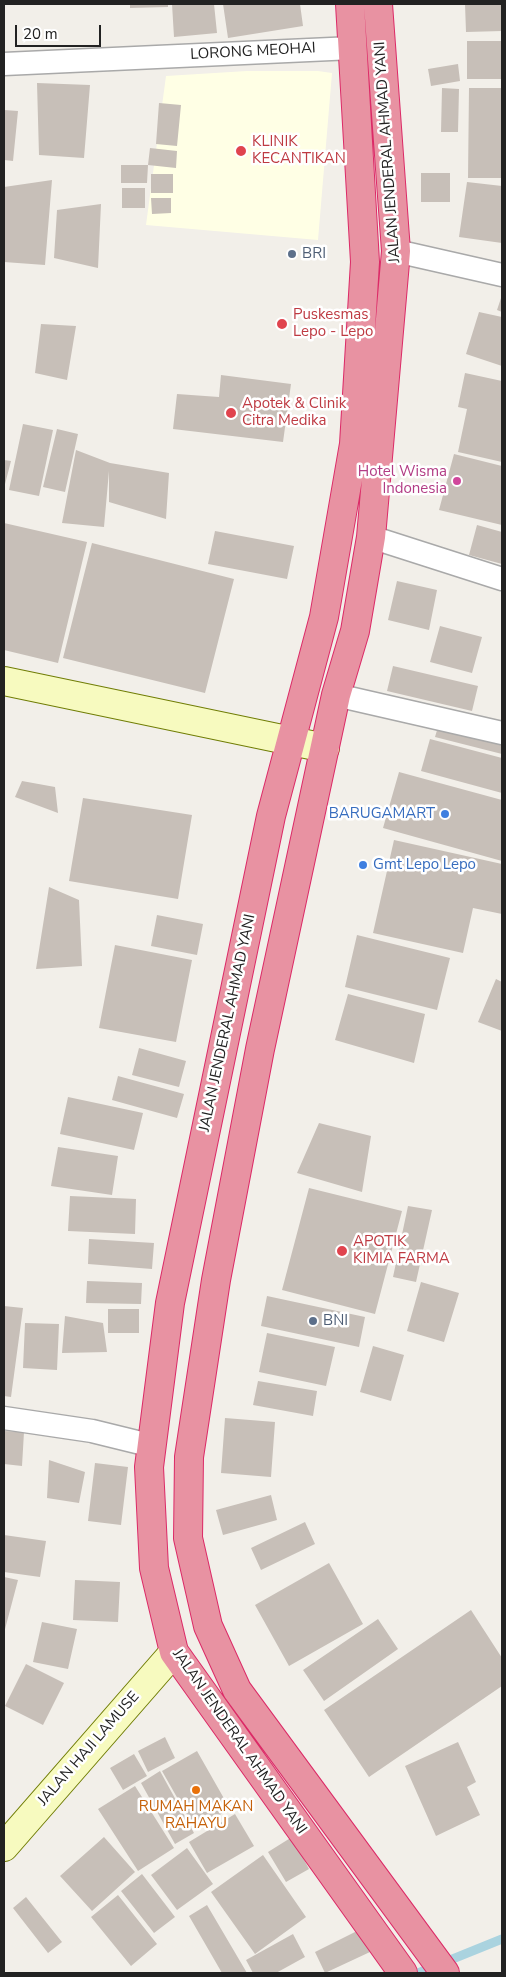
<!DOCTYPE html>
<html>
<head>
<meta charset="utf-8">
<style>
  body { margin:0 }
  #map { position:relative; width:506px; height:1977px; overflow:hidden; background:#f2efe9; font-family:"Nunito Sans",sans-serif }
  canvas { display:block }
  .frame { position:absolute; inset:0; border:5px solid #222; pointer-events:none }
  .scale { position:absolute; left:15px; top:25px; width:86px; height:22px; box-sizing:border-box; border:2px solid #222; border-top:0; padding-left:6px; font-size:15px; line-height:18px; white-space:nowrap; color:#222; -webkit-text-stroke:4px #fff; paint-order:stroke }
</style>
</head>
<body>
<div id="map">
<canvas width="506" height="1977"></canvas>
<div class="frame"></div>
<div class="scale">20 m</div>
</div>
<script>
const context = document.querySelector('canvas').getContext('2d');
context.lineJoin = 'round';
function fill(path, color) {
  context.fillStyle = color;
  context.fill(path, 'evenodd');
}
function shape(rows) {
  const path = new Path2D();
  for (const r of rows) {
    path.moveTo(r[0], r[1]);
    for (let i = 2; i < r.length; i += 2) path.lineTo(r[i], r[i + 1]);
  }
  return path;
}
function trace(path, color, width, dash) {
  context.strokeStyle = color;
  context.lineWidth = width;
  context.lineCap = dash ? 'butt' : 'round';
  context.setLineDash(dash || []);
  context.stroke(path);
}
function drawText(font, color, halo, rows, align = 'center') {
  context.font = font + ' "Nunito Sans",sans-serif';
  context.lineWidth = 5;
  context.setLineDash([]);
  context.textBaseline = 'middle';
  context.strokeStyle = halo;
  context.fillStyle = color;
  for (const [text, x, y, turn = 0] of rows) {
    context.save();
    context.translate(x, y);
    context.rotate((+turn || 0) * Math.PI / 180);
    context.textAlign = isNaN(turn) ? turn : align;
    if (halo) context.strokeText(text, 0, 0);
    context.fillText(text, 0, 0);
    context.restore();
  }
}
fill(shape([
  [247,71,318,71,332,73,318,240,146,225,166,76]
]), '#ffffe5');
trace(shape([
  [418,1973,502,1939]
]), '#aad3df', 9);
fill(shape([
  [130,4,168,4,168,7,130,8],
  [172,4,214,4,217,33,174,37],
  [223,4,300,4,303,26,228,38],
  [465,4,502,4,502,31,466,32],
  [467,41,502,41,502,79,467,79],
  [458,64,460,81,431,86,428,69],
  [37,83,90,85,84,158,39,155],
  [442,88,459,89,458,132,441,132],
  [469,88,502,88,502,178,468,178],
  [159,103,181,105,177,146,156,144],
  [4,110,18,111,13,161,4,160],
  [150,148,177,151,176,168,148,165],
  [121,165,148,165,147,183,121,183],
  [421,173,450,173,450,202,421,202],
  [151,174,173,174,173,193,151,193],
  [52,180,45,265,4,262,4,187],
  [467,182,502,186,502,243,459,237],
  [122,188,145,188,145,208,122,208],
  [151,198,171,198,171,213,152,214],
  [101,204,98,268,54,258,57,210],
  [502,295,502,312,497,310],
  [479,312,502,317,502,366,466,354],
  [41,324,76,326,67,380,35,373],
  [465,373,502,381,502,462,458,452,467,409,458,407],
  [221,375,291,384,283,442,173,429,177,394,219,397],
  [23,424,53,430,39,496,9,490],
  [57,429,78,434,65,492,43,487],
  [76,450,110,463,169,473,166,519,109,502,109,471,104,527,62,523],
  [454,454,502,466,502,525,439,510],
  [4,460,11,461,4,488],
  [4,523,87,542,58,663,4,650],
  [477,525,502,532,502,564,469,555],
  [215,531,294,546,287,579,208,564],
  [92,543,234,579,205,693,63,658],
  [397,581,437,590,429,630,388,620],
  [440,626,482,637,472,673,430,662],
  [393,666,478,686,472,711,387,691],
  [440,720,502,736,502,754,435,737],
  [430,739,502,758,502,793,421,771],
  [399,772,502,800,502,861,383,828],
  [22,781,55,787,58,813,15,797],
  [83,798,192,815,178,899,69,881],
  [394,840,502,864,502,914,473,908,463,953,373,933],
  [49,887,79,900,82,966,36,969],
  [157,915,203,924,197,955,151,946],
  [357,935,450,958,437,1010,345,987],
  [115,945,192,960,176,1042,99,1028],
  [496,979,502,982,502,1031,478,1022],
  [348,994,425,1014,414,1063,335,1040],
  [139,1048,186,1061,179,1087,132,1075],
  [118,1076,184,1094,177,1118,112,1100],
  [68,1097,143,1113,134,1150,60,1134],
  [319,1123,371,1136,362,1192,297,1173],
  [58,1147,118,1156,112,1195,51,1186],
  [309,1188,402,1211,375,1314,282,1290],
  [70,1196,136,1199,135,1234,68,1231],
  [408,1206,432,1210,416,1282,393,1277],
  [89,1239,154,1243,152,1269,88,1264],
  [87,1281,142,1283,141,1304,86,1303],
  [421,1282,459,1293,444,1342,407,1331],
  [267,1296,365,1317,359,1347,261,1326],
  [4,1306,23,1308,11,1397,4,1396],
  [108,1309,139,1309,139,1333,108,1333],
  [65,1316,103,1323,107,1352,62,1353],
  [25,1323,59,1324,57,1370,23,1368],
  [267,1333,335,1347,326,1386,259,1372],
  [373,1346,404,1355,391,1401,360,1392],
  [258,1381,317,1391,313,1416,253,1405],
  [225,1418,275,1422,271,1477,221,1473],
  [4,1431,24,1432,22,1466,4,1464],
  [49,1460,85,1472,79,1503,47,1498],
  [95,1463,128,1467,121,1525,88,1521],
  [271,1495,277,1520,223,1535,216,1510],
  [305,1522,315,1544,261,1570,251,1548],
  [4,1535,46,1541,40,1577,4,1572],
  [329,1563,363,1624,289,1666,255,1605],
  [4,1577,18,1580,4,1633],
  [75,1580,120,1582,118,1622,73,1620],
  [471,1610,502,1658,502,1686,369,1777,324,1710],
  [378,1619,398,1649,324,1701,303,1670],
  [42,1622,77,1629,68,1669,33,1662],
  [26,1664,64,1683,43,1725,5,1706],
  [165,1737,175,1758,148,1772,138,1751],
  [458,1742,476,1782,467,1787,480,1815,436,1836,405,1766],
  [197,1751,230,1809,195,1829,162,1771],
  [134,1754,147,1776,123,1790,110,1768],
  [160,1771,194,1833,175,1844,141,1783],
  [135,1786,174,1848,138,1871,98,1809],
  [235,1814,254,1846,207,1873,189,1842],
  [104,1837,135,1872,92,1911,60,1876],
  [292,1837,309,1869,286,1882,268,1852],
  [187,1848,213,1884,177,1910,151,1875],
  [263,1855,306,1917,255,1954,211,1892],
  [142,1874,175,1917,154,1933,121,1891],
  [118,1895,157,1944,131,1966,91,1917],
  [26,1897,62,1942,48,1953,13,1908],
  [207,1905,247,1973,222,1973,189,1916],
  [359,1930,370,1952,325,1973,315,1952],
  [293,1934,305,1957,276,1973,253,1973,246,1960]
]), '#c7bfb8');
const street = shape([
  [4,64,353,48],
  [396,251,502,275],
  [371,537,502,579],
  [336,695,502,733],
  [4,1418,92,1431,153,1446]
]);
const secondary = shape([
  [4,681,325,748],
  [4,1847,174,1652]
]);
const highway = shape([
  [350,4,365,262,354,444,324,617,271,816,170,1303,149,1467,154,1568,174,1652,403,1973],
  [378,4,396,251,371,537,355,631,336,695,260,1049,216,1280,189,1457,188,1538,208,1626,237,1690,445,1973]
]);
trace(street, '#a9a9a9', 25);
trace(secondary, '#707d05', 30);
trace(highway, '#dc2a67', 30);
trace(street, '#fff', 22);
trace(secondary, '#f7fabf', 28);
trace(highway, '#e892a2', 28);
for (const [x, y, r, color] of [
  [241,151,6,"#e0444e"],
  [292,254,5,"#5c6f8a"],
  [282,324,6,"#e0444e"],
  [231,413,6,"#e0444e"],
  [457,481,5,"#d1479c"],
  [445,814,5,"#3f7fe0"],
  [363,865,5,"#3f7fe0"],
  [342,1251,6,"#e0444e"],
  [313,1321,5,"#5c6f8a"],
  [196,1790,5,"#e8710a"]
]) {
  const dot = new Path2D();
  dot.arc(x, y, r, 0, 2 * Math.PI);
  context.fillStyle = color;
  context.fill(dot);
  trace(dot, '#fff', 2);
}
drawText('15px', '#222', '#fff', [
  ["LORONG MEOHAI",253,52,-3],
  ["JALAN JENDERAL AHMAD YANI",388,152,-94],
  ["JALAN JENDERAL AHMAD YANI",228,1023,-78],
  ["JALAN JENDERAL AHMAD YANI",239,1742,55],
  ["JALAN HAJI LAMUSE",89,1749,-49]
]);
drawText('15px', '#be3a42', '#fff', [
  ["KLINIK",252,142],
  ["KECANTIKAN",252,159],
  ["Puskesmas",293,315],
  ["Lepo - Lepo",293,332],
  ["Apotek & Clinik",242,404],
  ["Citra Medika",242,421],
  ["APOTIK",353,1242],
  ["KIMIA FARMA",353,1259]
], 'left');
drawText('15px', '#4e5e75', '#fff', [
  ["BRI",302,254],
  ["BNI",323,1321]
], 'left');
drawText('15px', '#b23c85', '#fff', [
  ["Hotel Wisma",447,472],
  ["Indonesia",447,489]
], 'right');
drawText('15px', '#366cbe', '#fff', [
  ["BARUGAMART",435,814],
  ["Gmt Lepo Lepo",373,865,"left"]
], 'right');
drawText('15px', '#c56008', '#fff', [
  ["RUMAH MAKAN",196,1807],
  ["RAHAYU",196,1824]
]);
</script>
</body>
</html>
